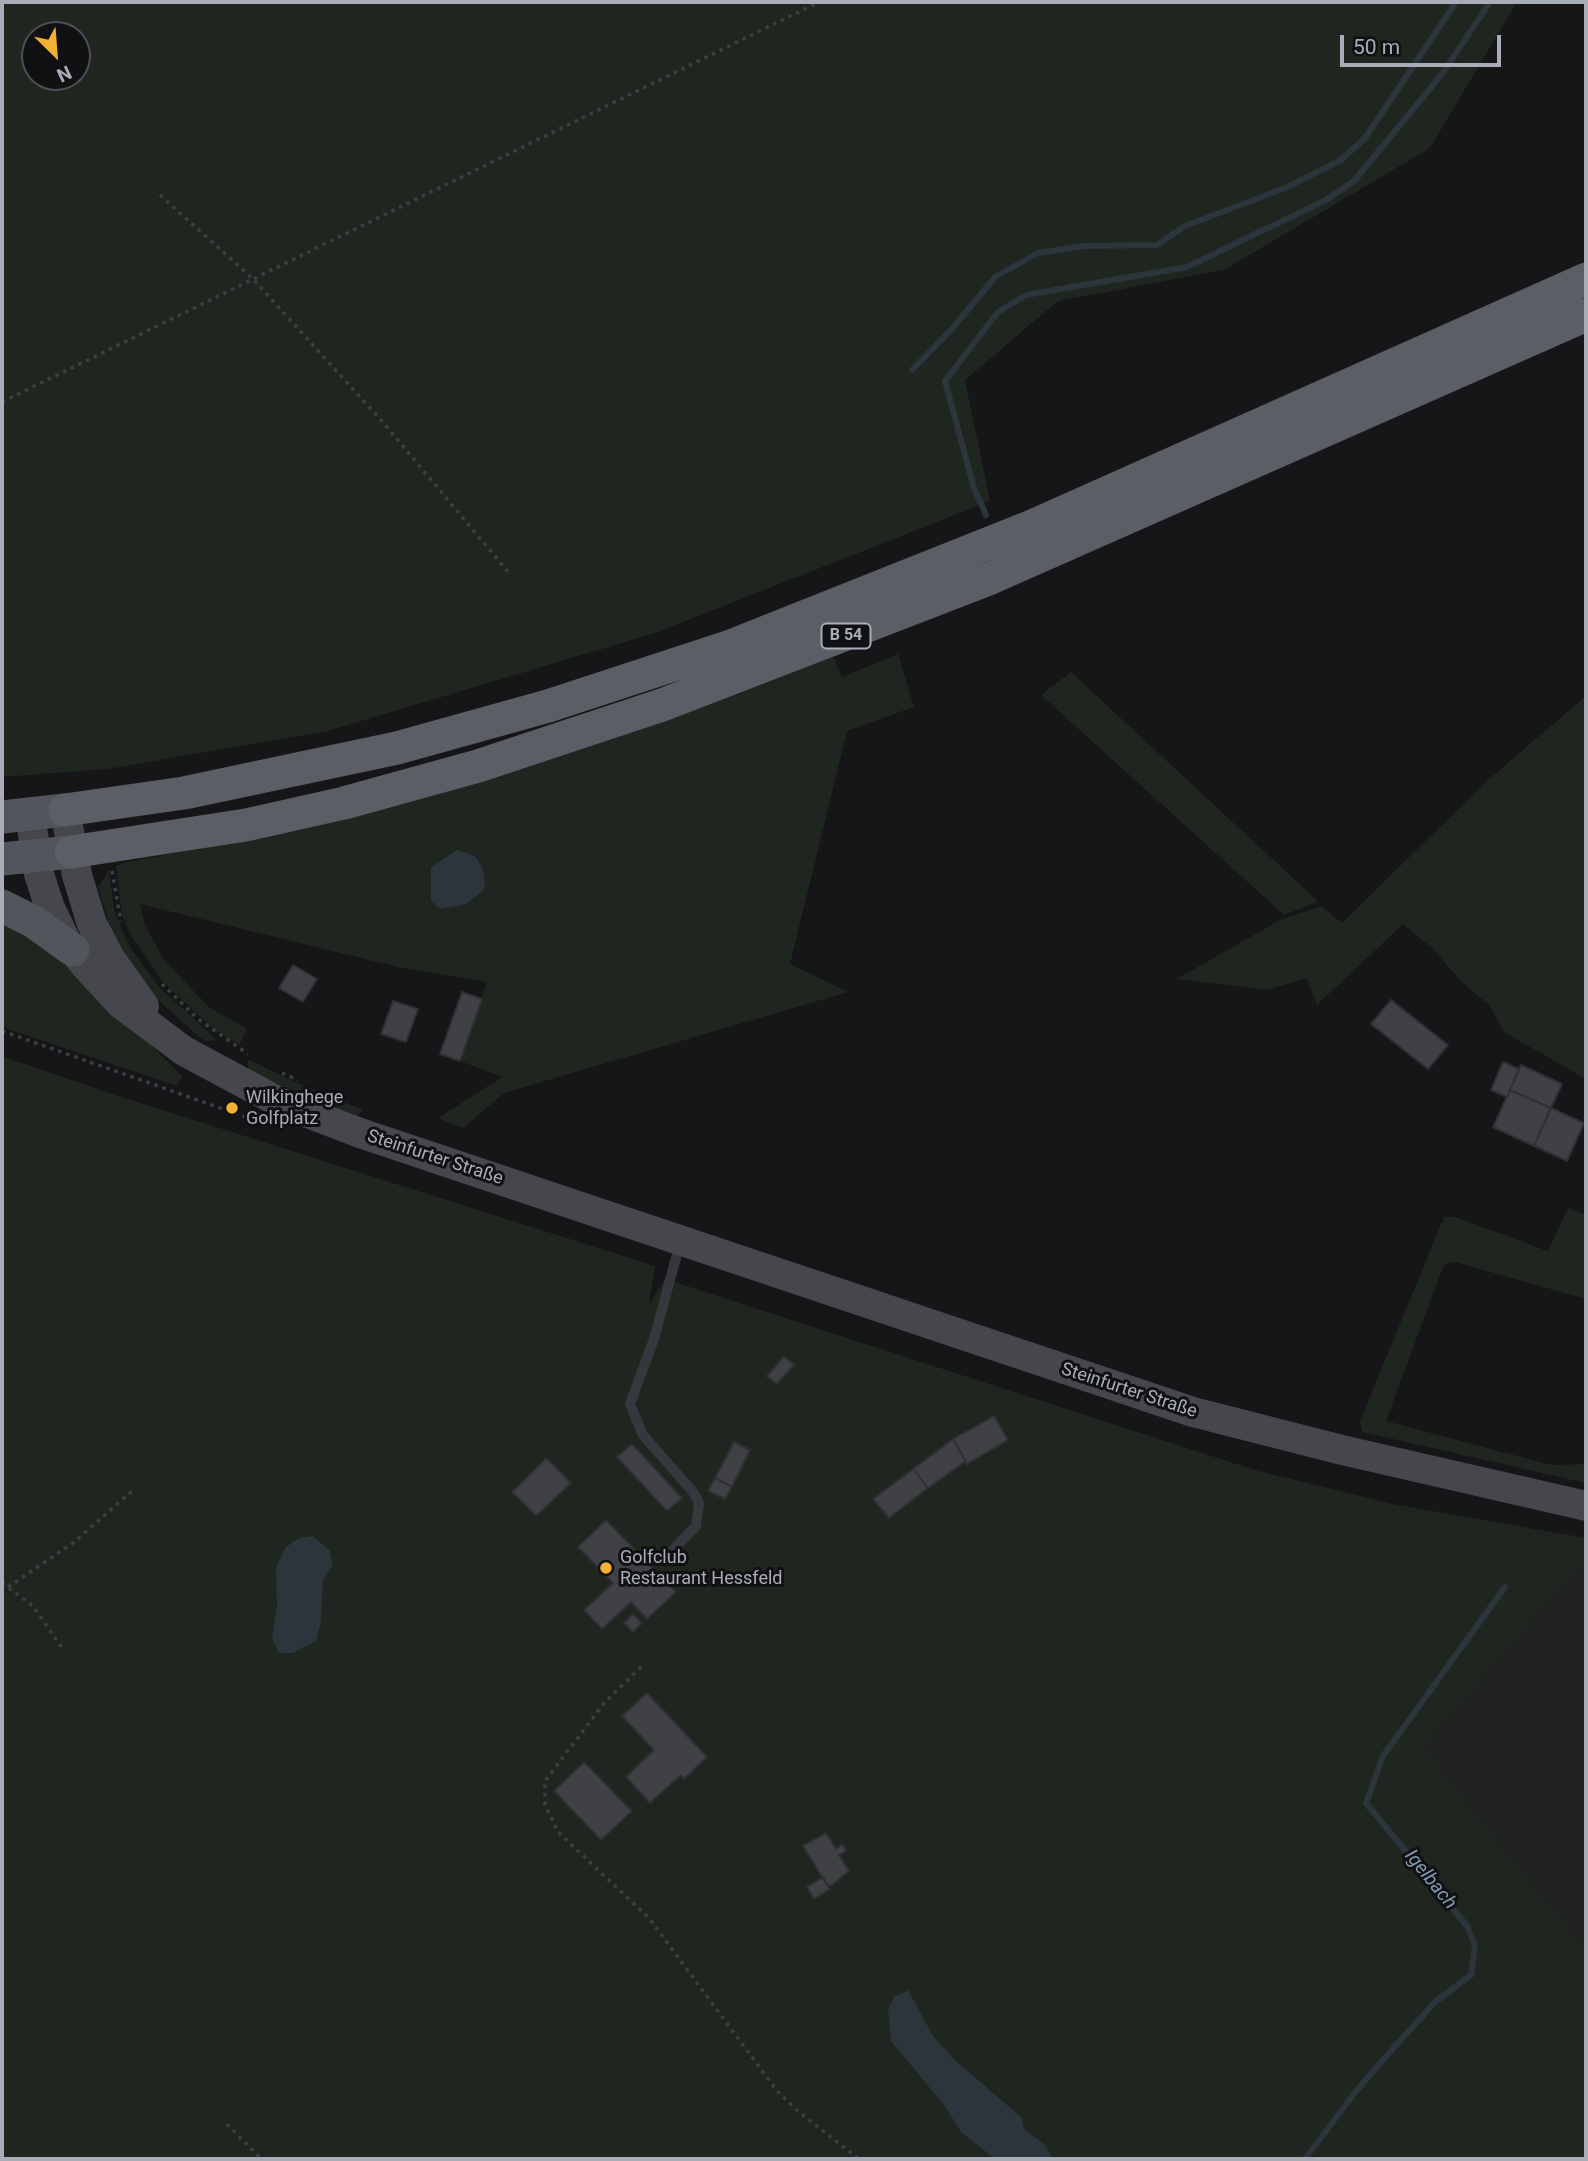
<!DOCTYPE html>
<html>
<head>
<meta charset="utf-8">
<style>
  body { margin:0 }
  #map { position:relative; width:1588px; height:2161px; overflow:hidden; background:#161618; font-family:Roboto,sans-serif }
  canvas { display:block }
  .frame { position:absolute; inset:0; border:4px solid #a8adb8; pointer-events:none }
  .north { position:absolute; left:21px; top:21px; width:70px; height:70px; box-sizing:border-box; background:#111113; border:2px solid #4d4f55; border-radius:50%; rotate:155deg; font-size:19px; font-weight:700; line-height:28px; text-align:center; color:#a8adb8 }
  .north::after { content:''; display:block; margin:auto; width:24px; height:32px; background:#f2b134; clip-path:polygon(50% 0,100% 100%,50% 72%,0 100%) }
  .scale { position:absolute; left:1340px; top:35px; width:161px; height:32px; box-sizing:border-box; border:4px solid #a8adb8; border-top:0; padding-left:9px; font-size:21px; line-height:24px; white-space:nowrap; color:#a8adb8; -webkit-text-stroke:5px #111113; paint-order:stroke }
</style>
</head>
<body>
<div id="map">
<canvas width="1588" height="2161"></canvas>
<div class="frame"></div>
<div class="north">N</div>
<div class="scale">50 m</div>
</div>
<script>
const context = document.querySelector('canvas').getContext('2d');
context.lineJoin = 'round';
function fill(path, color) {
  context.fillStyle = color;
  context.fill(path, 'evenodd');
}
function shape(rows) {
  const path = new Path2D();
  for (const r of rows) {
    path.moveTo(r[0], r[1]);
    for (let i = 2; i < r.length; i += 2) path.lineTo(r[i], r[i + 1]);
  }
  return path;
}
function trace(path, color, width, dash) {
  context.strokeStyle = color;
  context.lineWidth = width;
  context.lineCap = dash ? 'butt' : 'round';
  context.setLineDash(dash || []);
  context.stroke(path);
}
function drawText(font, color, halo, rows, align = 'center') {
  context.font = font + ' Roboto,sans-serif';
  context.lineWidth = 6;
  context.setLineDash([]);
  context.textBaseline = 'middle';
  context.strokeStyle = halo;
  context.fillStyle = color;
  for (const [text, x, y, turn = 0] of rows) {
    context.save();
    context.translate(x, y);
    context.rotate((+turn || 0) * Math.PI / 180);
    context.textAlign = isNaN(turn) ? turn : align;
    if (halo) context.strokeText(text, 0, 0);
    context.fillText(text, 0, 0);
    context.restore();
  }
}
fill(shape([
  [1586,1560,1586,1945,1557,1914,1425,1747]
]), '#222225');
fill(shape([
  [2,2,1517,2,1430,148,1224,270,1058,301,965,380,990,501,655,633,328,731,108,769,2,777],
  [35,35,77,35,77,77,35,77],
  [898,654,914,707,847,731,790,964,848,992,504,1093,463,1128,438,1118,502,1077,460,1061,487,982,402,968,140,904,145,925,164,960,209,1007,247,1029,239,1045,211,1027,163,982,131,936,122,915,116,866,127,862,270,835,833,656,842,677],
  [1071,672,1308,892,1318,902,1284,915,1041,695],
  [1586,696,1586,1079,1504,1032,1490,1006,1462,982,1432,948,1403,924,1317,1005,1307,978,1267,990,1177,979,1280,920,1321,906,1342,923,1489,779],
  [109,870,114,910,128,944,158,986,217,1040,204,1041,157,999,112,934,98,887],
  [2,916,75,969,182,1076,177,1086,2,1027],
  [2,1056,112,1094,655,1266,649,1304,665,1279,1258,1471,1393,1504,1586,1538,1586,1560,1425,1747,1557,1914,1586,1945,1586,2159,2,2159],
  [250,1060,286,1078,361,1109,362,1112,356,1116,266,1079,249,1070,247,1061],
  [1568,1208,1586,1215,1586,1299,1455,1262,1448,1263,1443,1267,1386,1421,1551,1465,1586,1464,1586,1483,1362,1432,1360,1422,1364,1411,1444,1217,1455,1217,1548,1251]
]), '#1e261f');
fill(shape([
  [457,850,475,856,483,869,485,884,484,890,466,904,441,909,431,901,431,867],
  [313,1536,330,1551,333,1565,323,1580,321,1621,316,1641,293,1653,279,1653,272,1639,277,1604,276,1568,285,1548,299,1538],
  [908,1990,933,2036,956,2061,1022,2118,1024,2129,1046,2146,1052,2159,995,2159,961,2132,945,2106,891,2041,888,2009,894,1997]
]), '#2c353c');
trace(shape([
  [912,370,952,329,995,277,1038,253,1083,246,1157,245,1185,226,1285,188,1341,160,1365,138,1456,2],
  [986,515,974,488,945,381,998,312,1026,295,1187,267,1326,200,1354,181,1442,74,1490,2],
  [1305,2159,1356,2091,1399,2042,1435,2002,1471,1975,1475,1946,1467,1926,1366,1803,1383,1756,1505,1587]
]), '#2c353c', 6);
const building = shape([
  [293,965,317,979,303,1002,279,988,293,965],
  [462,992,482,999,460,1061,440,1054,462,992],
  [1391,1000,1448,1045,1428,1069,1371,1024,1391,1000],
  [393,1001,418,1009,406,1042,381,1034,393,1001],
  [1503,1062,1519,1069,1507,1097,1491,1090,1503,1062],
  [1521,1065,1562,1084,1551,1108,1510,1090,1521,1065],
  [1510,1090,1551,1108,1534,1146,1493,1127,1510,1090],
  [1551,1108,1584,1123,1567,1161,1534,1146,1551,1108],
  [784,1356,794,1365,777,1384,767,1376,784,1356],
  [994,1416,1008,1440,967,1464,953,1439,994,1416],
  [953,1439,966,1461,928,1488,913,1469,953,1439],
  [734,1442,750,1450,732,1487,715,1478,734,1442],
  [632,1444,682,1498,667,1511,617,1457,632,1444],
  [546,1458,571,1483,536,1516,512,1492,546,1458],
  [913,1469,928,1488,889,1518,873,1499,913,1469],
  [715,1478,732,1487,725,1499,708,1491,715,1478],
  [606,1520,676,1592,647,1619,631,1602,602,1629,584,1610,613,1583,578,1547,606,1520],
  [633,1614,642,1623,633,1632,624,1623,633,1614],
  [647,1693,707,1757,684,1779,681,1775,650,1803,626,1777,654,1750,622,1716,647,1693],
  [584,1762,632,1811,601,1840,554,1791,584,1762],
  [826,1833,836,1849,842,1844,846,1851,839,1855,849,1871,832,1885,827,1885,803,1846,826,1833],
  [823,1877,830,1889,814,1899,807,1887,823,1877]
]);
fill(building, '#404145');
trace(building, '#303034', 2);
trace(shape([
  [160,195,253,279,381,420,509,573],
  [2,402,819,2],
  [112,871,121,922],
  [162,984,198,1019,248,1054],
  [2,1031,257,1121],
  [282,1073,298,1080],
  [2,1583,33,1606,62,1648],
  [8,1587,73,1543,132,1491],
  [641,1667,605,1702,545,1781,545,1805,558,1832,649,1918,777,2091,800,2113,859,2159],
  [227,2124,261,2159]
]), '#3d3f44', 3.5, [3.5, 5]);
trace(shape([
  [672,1551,696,1526,699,1503,693,1492,643,1435,630,1404,654,1339,680,1243]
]), '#37383d', 10);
trace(shape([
  [65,810,77,875,92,924,110,958,144,1006],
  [30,814,39,874,50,908,66,941,84,964,121,1004,184,1051,279,1102,360,1133,1193,1412,1342,1450,1586,1506]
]), '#45474d', 30);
trace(shape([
  [2,817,65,810],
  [2,859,71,852],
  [2,906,34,922,73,950]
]), '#53555c', 33);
trace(shape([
  [65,810,184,793,397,748,548,706,728,647,1032,526,1586,279],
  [71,852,246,825,344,803,478,766,662,705,991,578,1586,315]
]), '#5b5e65', 33);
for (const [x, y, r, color] of [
  [232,1108,7,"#f2b134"],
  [606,1568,7,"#f2b134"]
]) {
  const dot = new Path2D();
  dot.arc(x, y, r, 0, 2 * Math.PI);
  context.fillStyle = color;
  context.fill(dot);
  trace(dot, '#111113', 2.5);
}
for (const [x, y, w] of [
  [846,636,49]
]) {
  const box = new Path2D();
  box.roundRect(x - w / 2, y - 12.5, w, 25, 5);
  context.fillStyle = '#111113';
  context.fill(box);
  trace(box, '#a8adb8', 2);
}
drawText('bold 16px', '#a8adb8', null, [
  ["B 54",846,636]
]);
drawText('18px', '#a8adb8', '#111113', [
  ["Wilkinghege",246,1098],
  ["Golfplatz",246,1119],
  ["Golfclub",620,1558],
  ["Restaurant Hessfeld",620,1579]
], 'left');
drawText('18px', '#a8adb8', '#111113', [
  ["Steinfurter Straße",435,1158,18],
  ["Steinfurter Straße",1129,1391,18]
]);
drawText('italic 19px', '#7f9bb3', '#111113', [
  ["Igelbach",1430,1880,51]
]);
</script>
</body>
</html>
